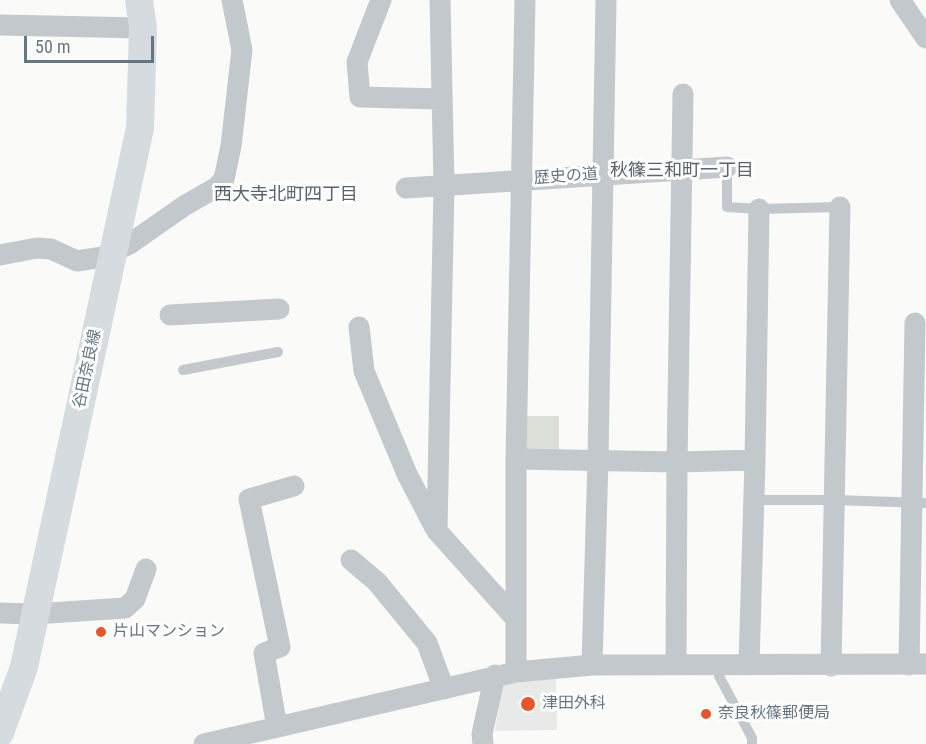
<!DOCTYPE html>
<html>
<head>
<meta charset="utf-8">
<style>
  body { margin:0 }
  #map { position:relative; width:926px; height:744px; overflow:hidden; background:#fafaf8; font-family:"Roboto Condensed",sans-serif }
  canvas { display:block }
  .scale { position:absolute; left:24px; top:36px; width:130px; height:27px; box-sizing:border-box; border:3px solid #657683; border-top:0; padding-left:8px; font-size:18px; line-height:21px; white-space:nowrap; color:#657683; -webkit-text-stroke:4px #fff; paint-order:stroke }
</style>
</head>
<body>
<div id="map">
<canvas width="926" height="744"></canvas>
<div class="scale">50 m</div>
</div>
<script>
const context = document.querySelector('canvas').getContext('2d');
context.lineJoin = 'round';
function fill(path, color) {
  context.fillStyle = color;
  context.fill(path, 'evenodd');
}
function shape(rows) {
  const path = new Path2D();
  for (const r of rows) {
    path.moveTo(r[0], r[1]);
    for (let i = 2; i < r.length; i += 2) path.lineTo(r[i], r[i + 1]);
  }
  return path;
}
function trace(path, color, width, dash) {
  context.strokeStyle = color;
  context.lineWidth = width;
  context.lineCap = dash ? 'butt' : 'round';
  context.setLineDash(dash || []);
  context.stroke(path);
}
function drawText(font, color, halo, rows, align = 'center') {
  context.font = font + ' "Roboto Condensed","Noto Sans JP",sans-serif';
  context.lineWidth = 6;
  context.setLineDash([]);
  context.textBaseline = 'middle';
  context.strokeStyle = halo;
  context.fillStyle = color;
  for (const [text, x, y, turn = 0] of rows) {
    context.save();
    context.translate(x, y);
    context.rotate((+turn || 0) * Math.PI / 180);
    context.textAlign = isNaN(turn) ? turn : align;
    if (halo) context.strokeText(text, 0, 0);
    context.fillText(text, 0, 0);
    context.restore();
  }
}
fill(shape([
  [503,678,556,678,557,730,495,731]
]), '#e8e9e9');
fill(shape([
  [526,416,559,416,559,455,525,455]
]), '#dadfd7');
trace(shape([
  [727,167,727,207,759,209,840,207],
  [183,370,278,352],
  [754,500,834,500,926,503],
  [719,665,719,676,752,738,752,744]
]), '#c3c8cc', 10);
trace(shape([
  [381,0,357,62,360,97,441,99],
  [440,0,444,186,437,531,516,619],
  [900,0,926,38],
  [0,25,143,28],
  [683,94,677,462,755,460,749,665],
  [406,188,727,167],
  [0,255,37,248,51,249,77,261,103,257,131,243,184,206,217,187,224,179,231,146,242,50,232,0],
  [170,315,279,309],
  [359,327,364,371,407,474,435,528],
  [516,459,677,462,676,664],
  [755,460,759,209],
  [351,560,377,582,427,643,444,689],
  [0,613,35,614,125,608,135,599,146,569],
  [592,665,598,460,606,0],
  [909,665,915,323],
  [831,666,840,207],
  [516,672,516,459,525,0],
  [277,727,264,653,280,647,249,499,294,486],
  [204,744,516,672,592,665,926,664],
  [483,744,482,734,495,675]
]), '#c3c8cc', 21);
trace(shape([
  [0,733,24,667,140,128,143,28,139,0]
]), '#d6dbdf', 28);
for (const [x, y, r, color] of [
  [101,632,6,"#e4572e"],
  [528,704,8,"#e4572e"],
  [706,714,6,"#e4572e"]
]) {
  const dot = new Path2D();
  dot.arc(x, y, r, 0, 2 * Math.PI);
  context.fillStyle = color;
  context.fill(dot);
  trace(dot, '#fff', 2);
}
drawText('16px', '#657683', '#fff', [
  ["歴史の道",566,177,-4],
  ["谷田奈良線",88,369,-78]
]);
drawText('16px', '#657683', '#fff', [
  ["片山マンション",113,632],
  ["津田外科",542,704],
  ["奈良秋篠郵便局",718,714]
], 'left');
drawText('18px', '#57646e', '#fff', [
  ["秋篠三和町一丁目",682,171],
  ["西大寺北町四丁目",286,195]
]);
</script>
</body>
</html>
